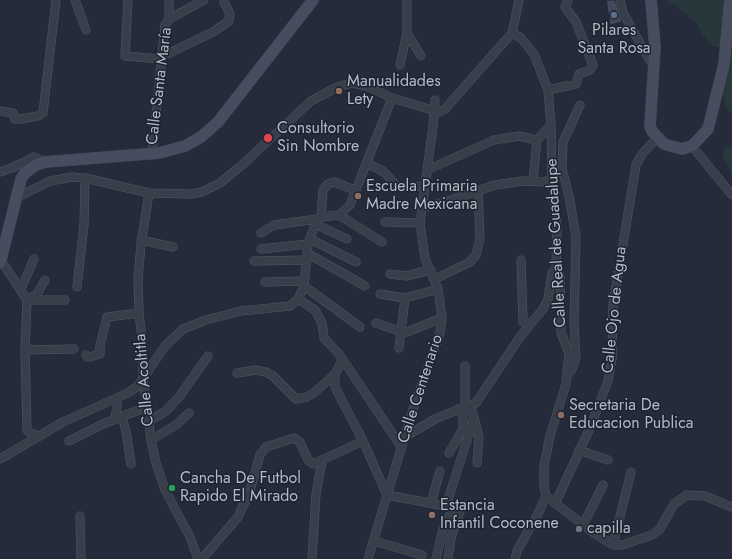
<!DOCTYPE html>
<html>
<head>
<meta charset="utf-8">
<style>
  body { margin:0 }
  canvas { display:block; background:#252b3b }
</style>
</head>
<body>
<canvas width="732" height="559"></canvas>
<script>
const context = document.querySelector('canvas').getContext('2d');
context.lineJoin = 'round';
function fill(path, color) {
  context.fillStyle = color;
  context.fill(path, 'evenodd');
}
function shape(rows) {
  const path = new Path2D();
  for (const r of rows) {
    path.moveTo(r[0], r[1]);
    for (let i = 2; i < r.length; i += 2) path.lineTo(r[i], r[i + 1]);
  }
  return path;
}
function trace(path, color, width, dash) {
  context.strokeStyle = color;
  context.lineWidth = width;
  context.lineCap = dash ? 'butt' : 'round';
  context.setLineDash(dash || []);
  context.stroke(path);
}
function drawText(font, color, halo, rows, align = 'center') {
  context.font = font + ' Jost,sans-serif';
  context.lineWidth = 3;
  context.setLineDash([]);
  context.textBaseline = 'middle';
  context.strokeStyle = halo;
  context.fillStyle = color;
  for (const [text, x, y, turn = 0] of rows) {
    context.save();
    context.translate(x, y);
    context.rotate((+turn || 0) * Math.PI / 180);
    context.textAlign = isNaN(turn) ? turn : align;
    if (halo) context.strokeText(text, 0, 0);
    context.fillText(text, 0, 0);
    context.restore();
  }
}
fill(shape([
  [666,0,732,0,732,115,726,109,720,80,720,46,712,46,703,35,696,23,674,4,669,4],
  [732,145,732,173,723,158,724,148]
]), '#27373c');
const building = shape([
  [606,0,615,0,622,22,610,25,606,0]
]);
fill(building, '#42495a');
trace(building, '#202532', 1);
const street = shape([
  [75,0,86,30],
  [128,0,125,56,161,59],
  [620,0,623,13,649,59,654,64],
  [169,19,169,0],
  [407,33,421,56],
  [512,33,521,38,534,54,548,90,551,125,552,178,557,227,556,270,560,275,561,333,569,353,566,384,550,436,544,466,544,487,546,496,595,534,613,545,622,545,652,535,660,529,674,504,687,495,705,496,732,507],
  [163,56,213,32,229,21,230,14,224,2],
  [400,65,407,33,407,0],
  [548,90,576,84,579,74,590,70,593,65,576,22,565,7,568,0],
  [0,111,13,113,15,119,21,119,38,116,43,113,56,0],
  [692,146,732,195],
  [152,154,165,25,169,19,204,0],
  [367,163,384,172,398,187,425,186],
  [427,170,494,140,519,136,537,140],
  [0,172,14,167,34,157,45,162],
  [533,181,537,140,551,125],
  [149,193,141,244,138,280,139,313,143,348,143,378,151,440,156,463,165,490,190,537,198,559],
  [16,198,50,181,72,177,85,178,149,193,191,194,202,192,220,183,242,165,311,101,337,87,352,83,366,86,392,98,439,112,445,109,512,33,519,0],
  [423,207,442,203,495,185,523,181,545,182,552,178],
  [339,215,382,242],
  [321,217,323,190,328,184,334,182,355,190],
  [385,222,420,223],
  [315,224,347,239],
  [261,233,274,225,317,219],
  [310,239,356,262],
  [141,240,173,247],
  [261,249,308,244],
  [307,253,365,286],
  [1,260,27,300,25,350,27,430,30,433,40,436],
  [521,260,523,322,530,323],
  [254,261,307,260],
  [390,274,406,276,431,270],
  [435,279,470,262,476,255,480,238,478,190],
  [45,280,37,294,27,300,65,300],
  [265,282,304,281],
  [304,286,360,327],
  [77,287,84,225,85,178],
  [21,289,34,259],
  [380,294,405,298,438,289],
  [298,299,315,310,322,323,324,338,339,354,402,448],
  [376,323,402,332,407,332,442,318],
  [399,348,405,298],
  [25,350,74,349],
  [86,355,87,357,90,357,100,354,100,346,107,317,139,313],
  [342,361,335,374,335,387,363,441,387,495,461,509,451,538,448,559],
  [465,366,465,408],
  [237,373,256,370,266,372,273,376,296,399,307,397,315,392,335,374],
  [569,373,572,369,576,358,574,323,576,237,570,201,562,168,563,142,580,105],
  [122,417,126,431,131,464],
  [474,418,479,437,477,463],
  [114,420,117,408,117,399],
  [149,421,166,411,179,397,208,356],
  [406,436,437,418,476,403,520,337,543,309,548,299,552,273,556,270],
  [151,440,176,425,189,413],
  [69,441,105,423,147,407],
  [579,450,608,460],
  [449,453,463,429,463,416,458,409],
  [0,459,63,422,128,393,138,386,165,346,183,329,206,320,241,311,290,306,298,299,304,286,308,244,317,219,321,217,339,215,350,205,392,98],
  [431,503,440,471],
  [555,504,590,428,608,381,612,358,613,305,636,165,642,154,657,138],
  [446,506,474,418,471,406],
  [80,516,81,559],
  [583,525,603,485],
  [374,541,422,555],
  [613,545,631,472],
  [202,559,238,517,250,491,260,455,266,447,294,438,300,442,308,460,313,464,363,441],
  [312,559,316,494,322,461],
  [368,559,412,412,440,333,442,318,438,289,425,259,420,223,433,126,435,100],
  [436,559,443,529,453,508],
  [515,559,517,551,541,508,546,496]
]);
const secondary = shape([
  [651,0,655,47,650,126,652,131,664,144,682,149,692,146,708,129,724,64,730,0],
  [0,263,21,179,25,173,36,165,45,162,159,153,185,146,201,137,218,122,313,0]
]);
trace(street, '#515663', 9);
trace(secondary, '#424754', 12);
trace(street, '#393e4b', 8);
trace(secondary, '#474d5e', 11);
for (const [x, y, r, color] of [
  [614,15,4,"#5c6f8a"],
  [339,91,4,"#8d6e63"],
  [268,138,5,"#e0444e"],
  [358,196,4,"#8d6e63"],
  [561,415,4,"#8d6e63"],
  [172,488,4,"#2e9e5b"],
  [432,515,4,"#8d6e63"],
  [579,529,4,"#6b7280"]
]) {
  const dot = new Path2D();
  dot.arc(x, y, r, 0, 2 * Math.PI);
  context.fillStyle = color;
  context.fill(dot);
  trace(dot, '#1e2330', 1.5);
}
drawText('16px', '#b5b9c7', '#1e2330', [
  ["Pilares",614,31,"center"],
  ["Santa Rosa",614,49,"center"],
  ["Manualidades",347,82],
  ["Lety",347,100],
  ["Consultorio",277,129],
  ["Sin Nombre",277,147],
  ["Escuela Primaria",366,187],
  ["Madre Mexicana",366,205],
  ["Secretaria De",569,406],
  ["Educacion Publica",569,424],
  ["Cancha De Futbol",180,479],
  ["Rapido El Mirado",180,497],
  ["Estancia",440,506],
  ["Infantil Coconene",440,524],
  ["capilla",587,529]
], 'left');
drawText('16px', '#b5b9c7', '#1e2330', [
  ["Calle Santa María",160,86,-83],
  ["Calle Real de Guadalupe",557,243,-93],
  ["Calle Ojo de Agua",615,310,-84],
  ["Calle Acoltitla",145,380,-95],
  ["Calle Centenario",421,389,-72]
]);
</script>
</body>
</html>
